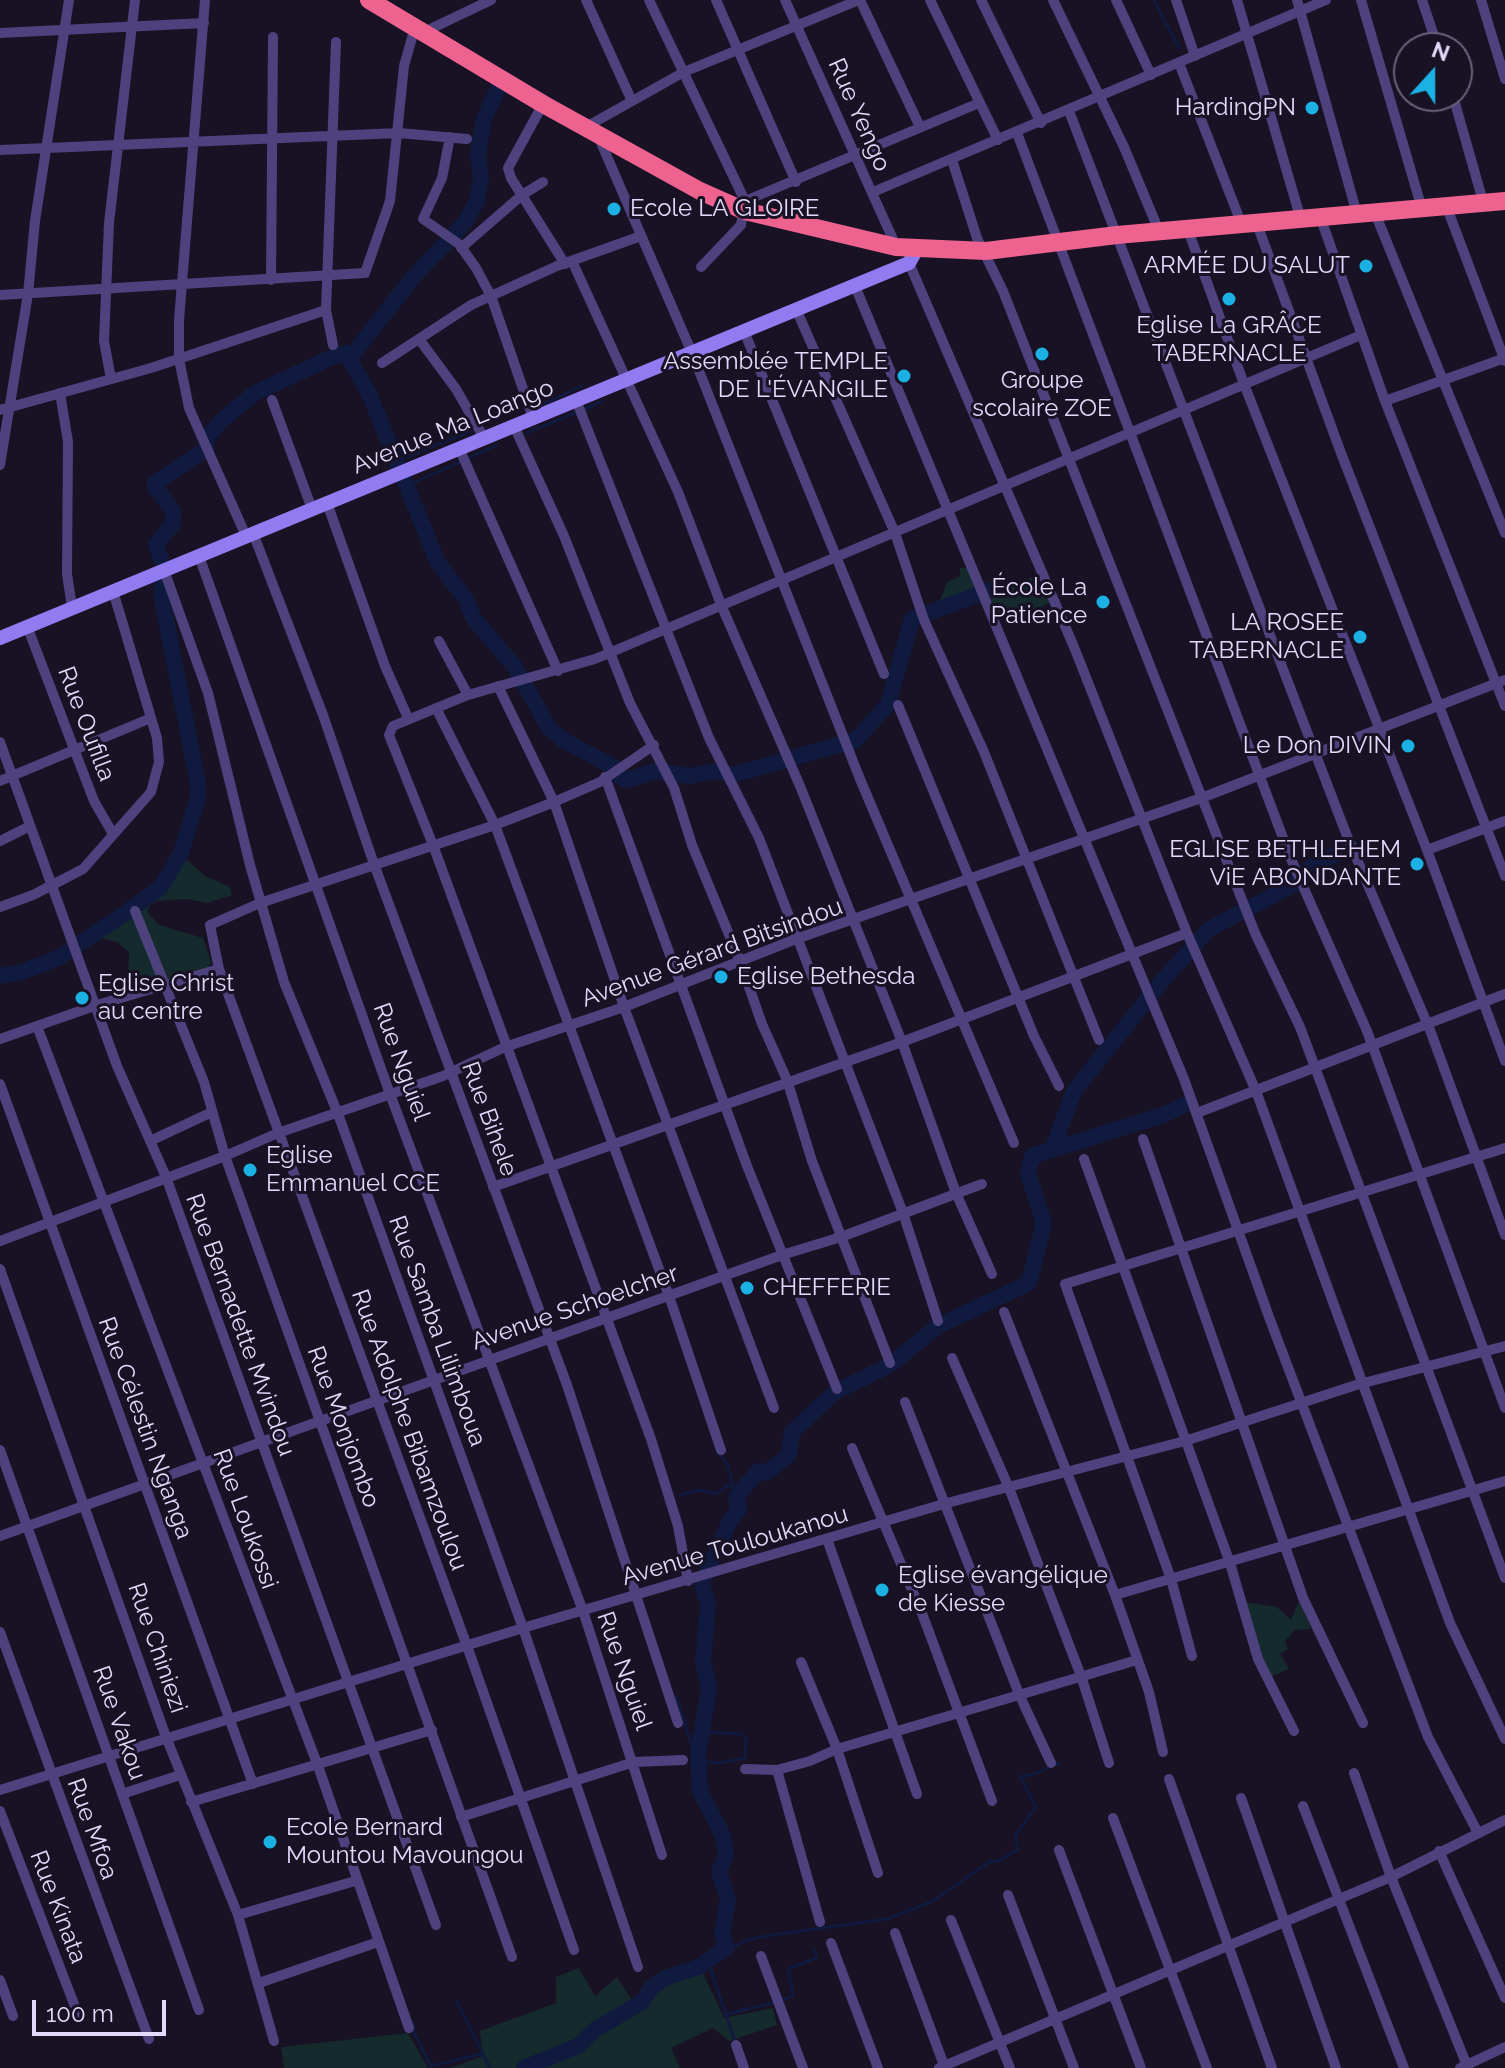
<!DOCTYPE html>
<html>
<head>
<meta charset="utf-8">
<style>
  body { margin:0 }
  #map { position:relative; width:1505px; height:2068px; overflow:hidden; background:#181224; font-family:Raleway,sans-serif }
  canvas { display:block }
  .north { position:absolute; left:1393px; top:32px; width:80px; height:80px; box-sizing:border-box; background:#181224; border:2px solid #69627a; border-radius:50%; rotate:21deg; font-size:22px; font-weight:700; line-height:32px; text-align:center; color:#e2d9fb }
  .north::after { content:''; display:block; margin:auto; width:28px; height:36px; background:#1bb1e4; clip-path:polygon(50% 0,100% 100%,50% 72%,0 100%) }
  .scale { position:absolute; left:32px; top:2000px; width:134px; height:36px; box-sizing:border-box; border:4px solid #e2d9fb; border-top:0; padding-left:10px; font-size:24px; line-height:28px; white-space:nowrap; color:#e2d9fb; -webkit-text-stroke:6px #181224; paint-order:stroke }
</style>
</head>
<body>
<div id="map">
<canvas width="1505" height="2068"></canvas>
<div class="north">N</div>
<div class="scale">100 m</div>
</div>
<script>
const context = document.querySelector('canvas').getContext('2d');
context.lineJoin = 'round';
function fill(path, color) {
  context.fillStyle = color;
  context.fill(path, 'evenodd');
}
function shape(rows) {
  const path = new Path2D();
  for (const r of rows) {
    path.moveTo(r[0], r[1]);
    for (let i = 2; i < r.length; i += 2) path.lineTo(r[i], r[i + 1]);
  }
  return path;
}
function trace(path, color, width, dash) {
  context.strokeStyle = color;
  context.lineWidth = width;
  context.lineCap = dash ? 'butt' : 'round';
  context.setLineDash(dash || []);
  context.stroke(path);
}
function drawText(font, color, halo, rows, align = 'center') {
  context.font = font + ' Raleway,sans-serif';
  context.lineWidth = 6;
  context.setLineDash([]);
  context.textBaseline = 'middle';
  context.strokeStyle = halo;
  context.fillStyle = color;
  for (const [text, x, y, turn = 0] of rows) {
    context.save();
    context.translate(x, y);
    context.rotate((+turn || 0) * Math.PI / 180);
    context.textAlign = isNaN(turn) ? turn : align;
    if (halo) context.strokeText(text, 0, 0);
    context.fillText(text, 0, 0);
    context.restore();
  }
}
fill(shape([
  [960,568,971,568,978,586,987,586,994,592,1002,583,1015,585,1038,574,1052,602,1024,614,992,618,973,593,944,612,939,603,947,582,960,576],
  [185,858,205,876,230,887,232,895,207,903,187,899,157,901,150,905,147,912,159,925,203,938,211,962,204,978,172,984,135,980,128,976,129,952,117,942,99,938,104,929,165,883,176,861],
  [1299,1601,1311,1629,1295,1630,1285,1641,1288,1649,1280,1654,1289,1669,1268,1678,1244,1602,1277,1607,1291,1620],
  [699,1965,724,2018,773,2008,777,2025,729,2041,713,2028,671,2048,680,2068,450,2068,483,2056,480,2031,556,2003,556,1977,579,1968,595,1996,617,1977,633,2002],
  [408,2033,428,2068,284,2068,281,2047]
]), '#152a2d');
trace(shape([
  [1154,0,1179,48],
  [532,409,582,386],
  [527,433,601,402],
  [407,457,471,431],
  [411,484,497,445],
  [717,1451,728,1465,736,1498],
  [680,1495,699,1490,716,1494,729,1485,733,1488],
  [676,1696,692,1747,697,1752],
  [700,1761,718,1763,745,1758,746,1738,741,1734,706,1732],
  [725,1951,747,1940,772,1935,886,1919,931,1902,991,1861,999,1861,1018,1849,1015,1836,1036,1807,1020,1777,1037,1773,1059,1763],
  [709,1965,735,2041],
  [456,2000,490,2068],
  [782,2000,793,1996,788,1969,816,1958,815,1950],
  [728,2014,775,2002],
  [413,2023,414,2033,431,2066,481,2054]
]), '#101a3f', 3);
trace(shape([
  [349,359,368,391,438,563,465,598,474,619,515,667,549,728,563,740,614,767,620,777,627,780,656,771,690,776,717,771,732,775,856,740,888,704,912,619,1001,586],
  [161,559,156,544,173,524,173,511,155,487,155,483,206,449,207,438,221,421,255,393,339,354,345,353,349,359,415,275,464,224,477,201,481,178,478,153,484,119,499,86],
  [0,976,22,972,58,958,127,912,161,887,181,853,198,797,198,784,162,599,162,584],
  [1052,1150,1074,1091,1162,981,1209,929,1291,886,1312,866,1351,847],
  [524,2068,578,2046,596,2029,642,2002,651,1988,665,1978,699,1967,726,1948,722,1934,728,1899,719,1872,726,1856,723,1836,700,1791,698,1754,709,1688,703,1662,708,1605,702,1583,730,1521,739,1509,736,1498,758,1471,766,1473,789,1455,792,1432,835,1392,890,1365,938,1326,1029,1283,1044,1223,1028,1174,1032,1156,1163,1115,1185,1105]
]), '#101a3f', 16);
trace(shape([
  [205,0,179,320,179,359,189,408,246,536],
  [586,0,631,99],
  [649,0,745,201,741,225,701,267],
  [716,0,796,182],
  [785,0,896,246],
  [860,0,920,127],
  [930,0,998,140],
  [981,0,1041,123],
  [1053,0,1124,147,1159,231],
  [1116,0,1151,75],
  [1176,0,1195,56],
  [1237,0,1301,220],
  [1297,0,1357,214],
  [1361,0,1422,209],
  [1422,0,1438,48],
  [1481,0,1505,79],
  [424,32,491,0],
  [0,33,204,23],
  [1179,63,1242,225],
  [1453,96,1484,205],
  [543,104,508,168,511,178,565,264],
  [1069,111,1347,836,1430,1030,1505,1235],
  [584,128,684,72,859,0],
  [1017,133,1291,859,1367,1031,1505,1408],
  [450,137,442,178,423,219,459,244,476,268,491,296,533,418],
  [599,138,692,353,860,779,1014,1143],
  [0,150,399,133,467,139],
  [952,160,977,238,1003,291,1255,933,1300,1027,1505,1578],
  [873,192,1326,0],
  [745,201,979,103],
  [1447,208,1505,361],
  [1375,213,1505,533],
  [1321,219,1385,401,1505,706],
  [1257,224,1341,453,1505,876],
  [1188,230,1244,384,1427,850,1505,1061],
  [461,248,522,195,543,182],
  [572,261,678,492,722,607,800,786,902,1042,956,1193,992,1274],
  [909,263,1074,647,1187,933,1256,1091,1450,1623,1505,1739],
  [271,280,273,37],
  [855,286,1184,1079,1269,1317,1428,1737,1478,1833],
  [0,295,365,273,390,201,404,66,415,27],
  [796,309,895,533,924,620,984,752,1099,1040],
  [744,331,884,674],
  [419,339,456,389,484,438],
  [333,345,326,310,336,42],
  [382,363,471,305,557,266,641,236],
  [111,379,104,341,109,223,135,0],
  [60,393,68,442,67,574,72,607],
  [272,400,312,509],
  [576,400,709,738,759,838,903,1213,938,1321],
  [1385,401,1505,358],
  [0,410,151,368,326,310],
  [514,426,564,536,630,703,674,788,692,845,740,961,762,1024,787,1080,812,1161,890,1363],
  [459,448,558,671],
  [0,465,28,294,35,221,69,0],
  [327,503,385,666,408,718],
  [253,533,323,715,374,864,567,1385,678,1723],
  [199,556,390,1094,583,1611,662,1855],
  [164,570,208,693,250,865,284,982,338,1114,523,1628,638,1967],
  [27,626,94,801,113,834],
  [439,641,468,695],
  [498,686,554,802,624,1007,774,1408],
  [898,705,1034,1036,1059,1086],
  [436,708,495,825,669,1296,721,1450],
  [0,742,117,1066,166,1177,436,1925],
  [605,777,747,1166,837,1389],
  [0,781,151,718],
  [0,841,30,826],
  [1427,850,1505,821],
  [0,907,33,895,83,869,151,792,159,762,157,738,113,591],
  [135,911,204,1082,225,1156,512,1957],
  [37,1026,318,1766,409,2028],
  [0,1039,97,1005,219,969],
  [0,1084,253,1784],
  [1197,1113,1505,994],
  [1143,1139,1303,1598,1363,1723],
  [150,1141,212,1112],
  [1084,1159,1230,1563,1258,1659,1294,1731],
  [493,1187,902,1042,1187,933],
  [0,1241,225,1156,278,1133,443,1076,505,1047,624,1007,796,939,1204,797,1505,680],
  [0,1269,166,1737,238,1915,274,2041],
  [1004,1312,1115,1595,1149,1692,1163,1752],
  [952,1358,1009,1488,1081,1676,1109,1763],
  [905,1402,1019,1694,1051,1763],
  [852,1448,923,1616,992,1801],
  [0,1450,199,2010],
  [0,1536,782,1255,841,1237,982,1184],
  [827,1539,917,1794],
  [688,1581,678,1526,651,1439,433,845,389,735,393,726,468,695,595,659,1361,335],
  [1115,1595,1505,1481],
  [0,1632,149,2039],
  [1192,1656,1171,1579,1065,1284,1505,1148],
  [801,1662,837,1749,878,1873],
  [745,1769,777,1770,810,1761,837,1749,1137,1660],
  [777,1770,820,1922],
  [1354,1773,1391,1877,1468,2068],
  [1169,1779,1272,2068],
  [0,1790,523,1628,947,1503,1185,1441,1356,1385,1505,1346],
  [122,1794,180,1775],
  [1241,1798,1336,2068],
  [191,1802,432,1730],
  [1303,1806,1404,2068],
  [0,1811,79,2017],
  [461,1817,634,1762,683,1760],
  [1113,1818,1207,2068],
  [1059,1850,1141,2068],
  [1439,1851,1505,1998],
  [1008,1895,1074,2068],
  [238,1915,355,1881],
  [951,1920,1010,2068],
  [895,1933,945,2068],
  [831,1943,878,2068],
  [574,1950,467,1646,219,969,210,925,260,903,495,825,554,802,600,782,654,745],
  [761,1956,803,2068],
  [0,1980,13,2016],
  [259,1983,378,1942],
  [736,2045,744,2068],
  [939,2068,1391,1877,1505,1820],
  [1460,2068,1505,2047]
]), '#4e427e', 10);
trace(shape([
  [0,638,909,263,917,249]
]), '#917bf0', 14);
trace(shape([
  [369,0,543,104,700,191,745,211,896,247,986,251,1117,235,1505,201]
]), '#ed628f', 18);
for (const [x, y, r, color] of [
  [1312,108,8,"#1bb1e4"],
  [614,209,8,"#1bb1e4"],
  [1366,266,8,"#1bb1e4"],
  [1229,299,8,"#1bb1e4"],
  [1042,354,8,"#1bb1e4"],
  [904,376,8,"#1bb1e4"],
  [1103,602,8,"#1bb1e4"],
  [1360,637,8,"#1bb1e4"],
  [1408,746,8,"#1bb1e4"],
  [1417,864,8,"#1bb1e4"],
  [721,977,8,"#1bb1e4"],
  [82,998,8,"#1bb1e4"],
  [250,1170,8,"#1bb1e4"],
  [747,1288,8,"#1bb1e4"],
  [882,1590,8,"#1bb1e4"],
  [270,1842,8,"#1bb1e4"]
]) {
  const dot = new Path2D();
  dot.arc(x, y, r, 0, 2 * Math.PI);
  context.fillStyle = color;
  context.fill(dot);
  trace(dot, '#181224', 3);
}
drawText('24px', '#e2d9fb', '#181224', [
  ["HardingPN",1296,108],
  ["Ecole LA GLOIRE",630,209,"left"],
  ["ARMÉE DU SALUT",1350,266],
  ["Eglise La GRÂCE",1229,326,"center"],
  ["TABERNACLE",1229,354,"center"],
  ["Assemblée TEMPLE",888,362],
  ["DE L'ÉVANGILE",888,390],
  ["Groupe",1042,381,"center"],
  ["scolaire ZOE",1042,409,"center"],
  ["École La",1087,588],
  ["Patience",1087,616],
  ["LA ROSEE",1344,623],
  ["TABERNACLE",1344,651],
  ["Le Don DIVIN",1392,746],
  ["EGLISE BETHLEHEM",1401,850],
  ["ViE ABONDANTE",1401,878],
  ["Eglise Bethesda",737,977,"left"],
  ["Eglise Christ",98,984,"left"],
  ["au centre",98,1012,"left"],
  ["Eglise",266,1156,"left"],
  ["Emmanuel CCE",266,1184,"left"],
  ["CHEFFERIE",763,1288,"left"],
  ["Eglise évangélique",898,1576,"left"],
  ["de Kiesse",898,1604,"left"],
  ["Ecole Bernard",286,1828,"left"],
  ["Mountou Mavoungou",286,1856,"left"]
], 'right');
drawText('24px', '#e2d9fb', '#181224', [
  ["Rue Yengo",859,115,66],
  ["Avenue Ma Loango",453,427,-22],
  ["Rue Oufilla",86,724,69],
  ["Avenue Gérard Bitsindou",712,953,-20],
  ["Rue Nguiel",401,1062,70],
  ["Rue Bihele",489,1119,70],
  ["Avenue Schoelcher",575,1308,-19],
  ["Rue Bernadette Mvindou",240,1325,70],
  ["Rue Samba Lilimboua",437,1331,70],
  ["Rue Monjombo",343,1427,70],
  ["Rue Célestin Nganga",145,1428,70],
  ["Rue Adolphe Bibamzoulou",409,1430,70],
  ["Rue Loukossi",245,1519,70],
  ["Avenue Touloukanou",735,1546,-16],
  ["Rue Chiniezi",157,1648,71],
  ["Rue Nguiel",624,1671,71],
  ["Rue Vakou",119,1723,71],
  ["Rue Mfoa",92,1829,70],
  ["Rue Kinata",58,1907,69]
]);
</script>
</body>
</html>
